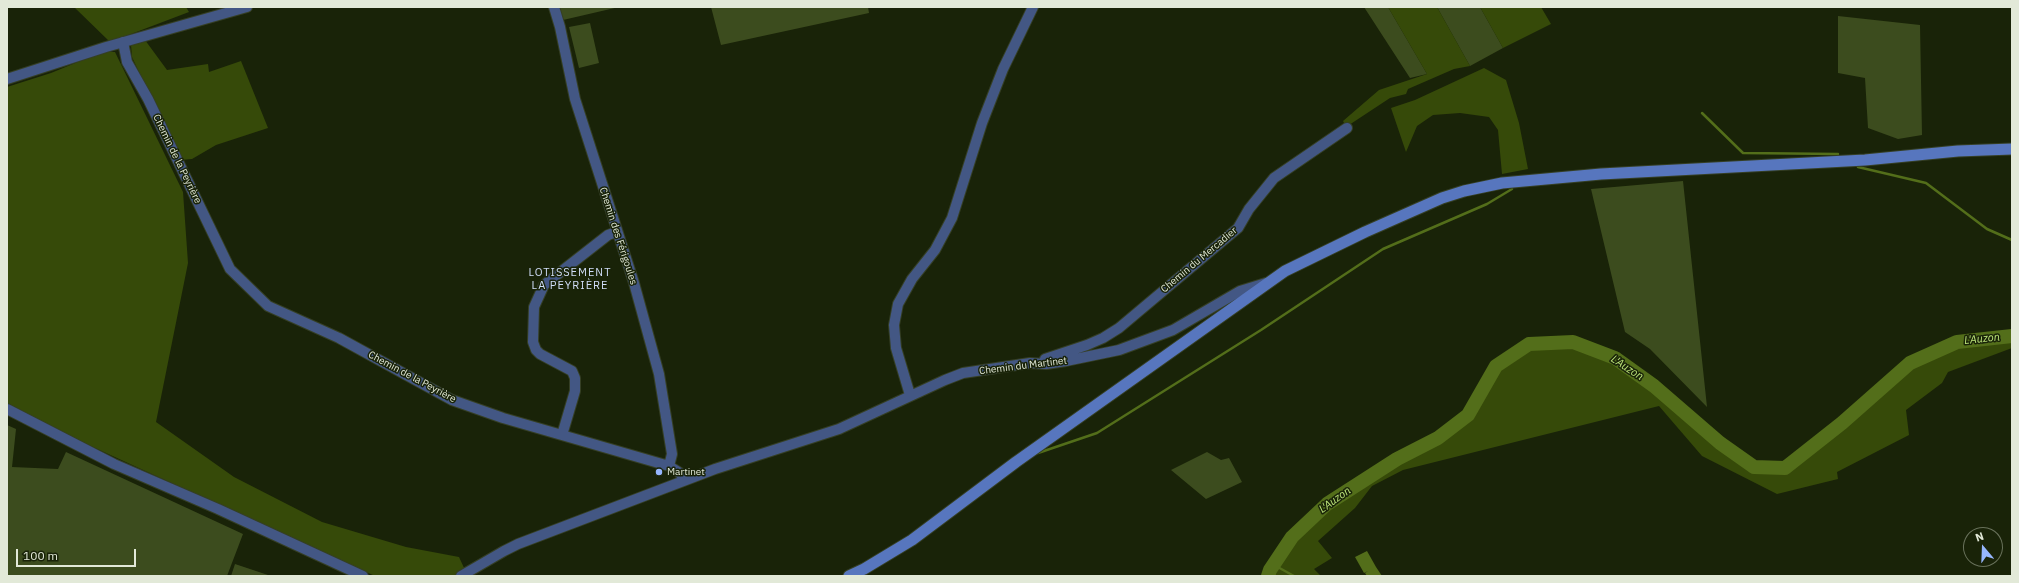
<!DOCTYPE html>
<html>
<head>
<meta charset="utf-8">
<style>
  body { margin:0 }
  #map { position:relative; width:2019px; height:583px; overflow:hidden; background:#192308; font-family:"IBM Plex Sans",sans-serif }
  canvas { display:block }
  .frame { position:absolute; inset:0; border:8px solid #e2e9d8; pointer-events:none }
  .north { position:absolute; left:1963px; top:527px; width:40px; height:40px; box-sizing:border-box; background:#192308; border:1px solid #69725b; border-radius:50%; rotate:341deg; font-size:11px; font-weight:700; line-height:16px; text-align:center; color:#e2e9d8 }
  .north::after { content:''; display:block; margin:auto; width:14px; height:18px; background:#96b6fd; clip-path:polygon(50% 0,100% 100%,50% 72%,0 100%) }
  .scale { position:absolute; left:16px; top:549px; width:120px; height:18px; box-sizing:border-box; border:2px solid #e2e9d8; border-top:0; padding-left:5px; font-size:12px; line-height:14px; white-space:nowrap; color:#e2e9d8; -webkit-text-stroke:3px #192308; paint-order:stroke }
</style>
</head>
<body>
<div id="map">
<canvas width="2019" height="583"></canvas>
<div class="frame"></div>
<div class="north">N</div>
<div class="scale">100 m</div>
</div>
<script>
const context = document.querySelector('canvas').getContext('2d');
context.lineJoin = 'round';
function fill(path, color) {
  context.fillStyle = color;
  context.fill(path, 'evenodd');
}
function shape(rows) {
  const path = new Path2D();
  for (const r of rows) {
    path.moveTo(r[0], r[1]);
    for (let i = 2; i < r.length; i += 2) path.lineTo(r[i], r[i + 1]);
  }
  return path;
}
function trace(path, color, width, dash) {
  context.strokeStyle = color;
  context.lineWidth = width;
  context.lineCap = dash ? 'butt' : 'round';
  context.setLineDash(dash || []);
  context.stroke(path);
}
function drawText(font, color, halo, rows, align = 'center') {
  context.font = font + ' "IBM Plex Sans",sans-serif';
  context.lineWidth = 3;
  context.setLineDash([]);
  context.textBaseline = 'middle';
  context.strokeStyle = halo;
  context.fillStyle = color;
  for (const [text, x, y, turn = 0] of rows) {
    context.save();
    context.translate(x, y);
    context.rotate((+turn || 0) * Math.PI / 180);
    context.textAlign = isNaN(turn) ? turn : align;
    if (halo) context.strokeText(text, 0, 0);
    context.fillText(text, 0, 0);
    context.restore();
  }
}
fill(shape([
  [558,7,619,7,563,20],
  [711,7,868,7,869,13,721,45],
  [1364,7,1388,7,1427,74,1410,78],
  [1437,7,1480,7,1503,48,1470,66],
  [1838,16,1920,25,1922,135,1898,139,1868,128,1865,78,1838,73],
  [590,23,599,63,579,68,569,27],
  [1683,181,1707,407,1650,349,1625,332,1591,189],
  [7,425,16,429,12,467,58,469,66,452,243,534,227,576,7,576],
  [1207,452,1221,460,1229,458,1242,482,1206,499,1171,470],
  [235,564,271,576,231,576]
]), '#3c4c1e');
fill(shape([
  [74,7,186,7,189,12,110,42],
  [1388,7,1437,7,1470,66,1454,69,1408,89,1406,94,1390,98,1346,127,1343,121,1379,90,1427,74],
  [1480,7,1541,7,1551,24,1503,48],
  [145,40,167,70,208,64,209,72,241,61,268,128,216,145,192,159,180,160,132,57,131,45],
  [102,52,115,52,183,192,188,263,156,422,234,477,322,522,406,547,459,557,465,570,455,576,375,576,71,437,7,403,7,87,51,73],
  [1484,68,1506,80,1519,123,1528,169,1502,174,1498,130,1489,117,1460,113,1433,115,1417,126,1406,152,1391,108,1415,100],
  [2006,338,2012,338,2012,348,1948,372,1942,383,1906,410,1909,435,1837,472,1838,479,1777,494,1702,456,1659,406,1403,470,1372,486,1355,508,1318,541,1332,558,1314,569,1321,576,1271,576,1273,571,1296,539,1329,506,1400,461,1439,441,1470,418,1498,369,1530,348,1572,345,1614,360,1654,387,1720,446,1754,468,1785,470,1844,425,1912,366,1957,344]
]), '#364a09');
fill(shape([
  [1367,551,1376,567,1382,576,1367,576,1365,573,1368,571,1364,573,1355,557]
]), '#536e1a');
trace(shape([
  [1702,113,1743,153,1838,154],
  [1858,167,1926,183,1987,229,2012,240],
  [1038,453,1097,433,1261,330,1383,249,1487,204,1512,189],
  [1274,565,1294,576]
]), '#536e1a', 2.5);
trace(shape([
  [1268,576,1270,570,1292,537,1327,504,1397,459,1438,438,1468,415,1496,366,1529,344,1573,342,1615,358,1654,386,1720,443,1754,467,1785,468,1842,423,1910,363,1957,342,2012,336]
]), '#536e1a', 14);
const minor = shape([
  [554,7,560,27,575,99,634,283,659,374,672,454,669,466],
  [123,42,127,62,148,99,230,269,268,306,339,338,452,400,503,418,669,466,680,473,684,480],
  [7,79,106,47,247,7],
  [1045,359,1087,345,1103,338,1119,328,1238,228,1249,209,1274,178,1347,128],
  [910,395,896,348,894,325,898,304,912,279,935,250,952,218,982,123,1003,69,1033,7],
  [7,409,114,464,218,509,363,576],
  [562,435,575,391,575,378,572,371,540,354,536,350,533,342,534,307,544,285,608,235,616,232],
  [461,576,504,551,518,544,715,469,839,429,945,380,963,373,1030,363,1046,364,1066,361,1119,350,1173,330,1240,291,1266,283]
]);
const secondary = shape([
  [849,576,864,569,912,540,1016,462,1285,271,1365,232,1442,198,1464,191,1502,183,1601,174,1865,160,1958,151,2012,149]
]);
trace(minor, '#353f25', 12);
trace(secondary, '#353f25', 13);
trace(minor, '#435784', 10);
trace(secondary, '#5776be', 11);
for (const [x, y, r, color] of [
  [659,472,4,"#96b6fd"]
]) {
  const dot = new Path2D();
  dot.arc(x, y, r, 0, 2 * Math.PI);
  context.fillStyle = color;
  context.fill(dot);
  trace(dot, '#192308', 1.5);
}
drawText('10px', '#e2e9d8', '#192308', [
  ["Chemin de la Peyrière",177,159,64],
  ["Chemin des Férigoules",618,236,72],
  ["Chemin du Mercadier",1199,260,-40],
  ["Chemin du Martinet",1023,366,-7],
  ["Chemin de la Peyrière",412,377,28]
]);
drawText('10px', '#e2e9d8', '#192308', [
  ["Martinet",667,472]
], 'left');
context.letterSpacing = '1px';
drawText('11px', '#d1def9', '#192308', [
  ["LOTISSEMENT",570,273],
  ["LA PEYRIÈRE",570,286]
]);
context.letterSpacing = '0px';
drawText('italic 11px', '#bfe77b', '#192308', [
  ["L'Auzon",1982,339,-6],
  ["L'Auzon",1627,368,33],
  ["L'Auzon",1335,500,-36]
]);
</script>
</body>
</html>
